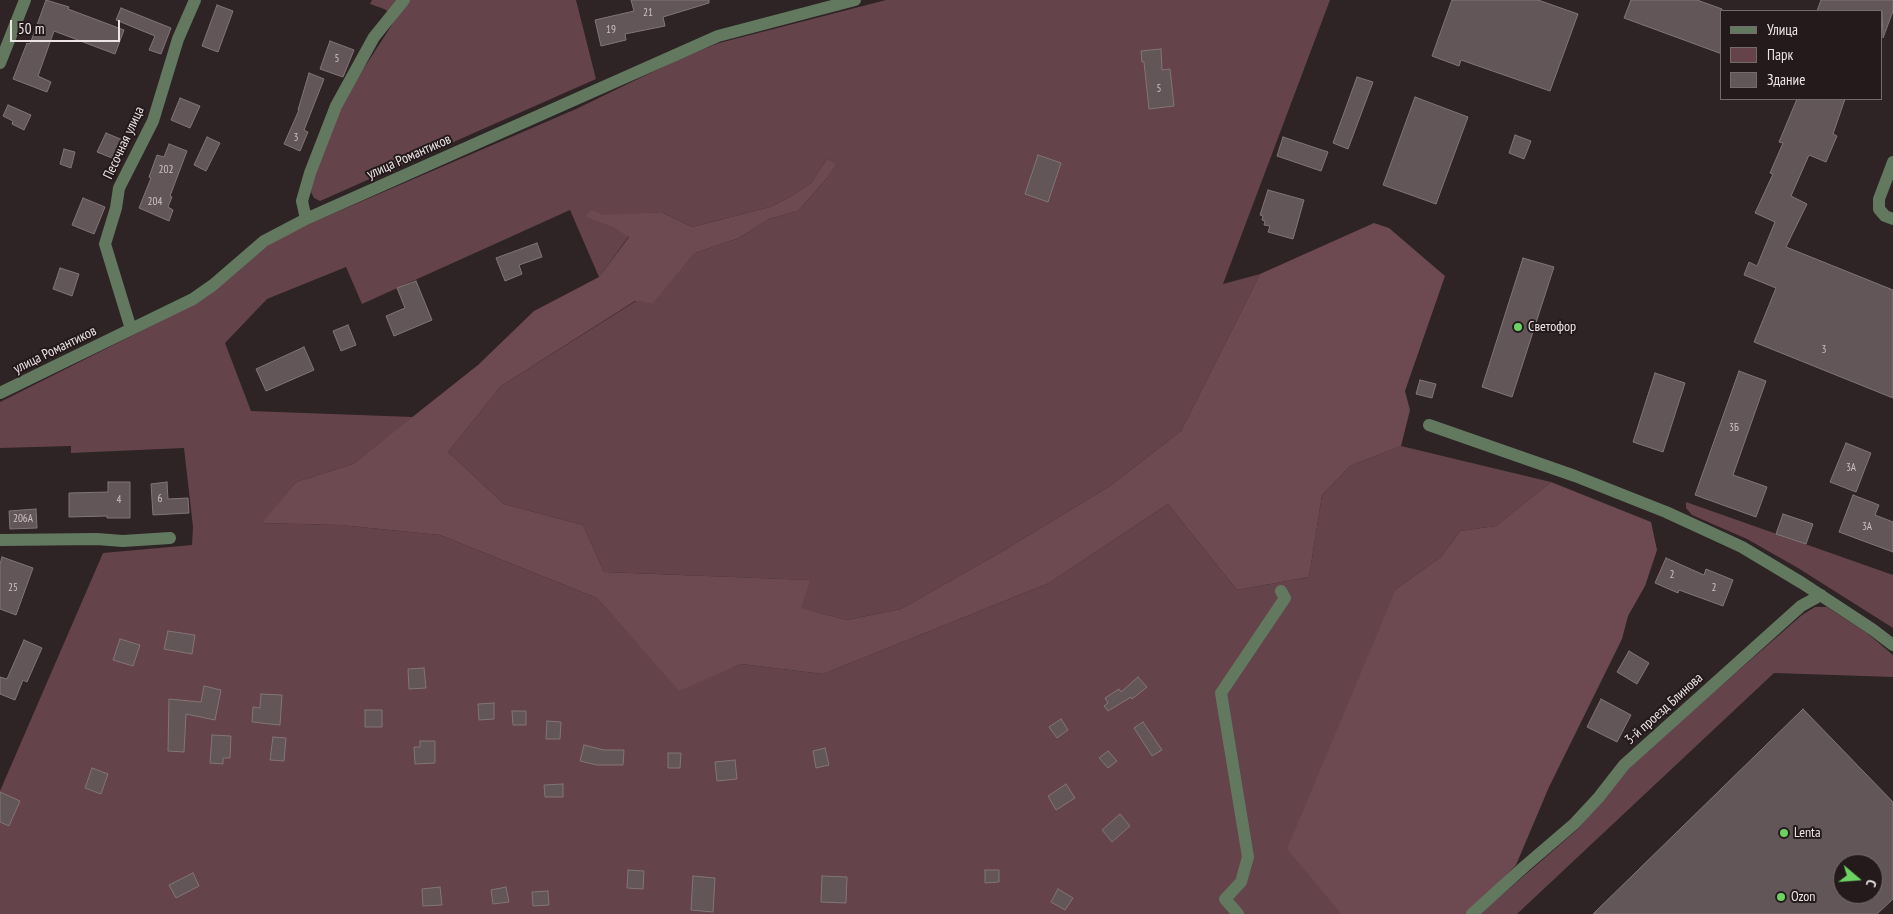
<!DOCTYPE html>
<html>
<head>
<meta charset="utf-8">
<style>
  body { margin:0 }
  #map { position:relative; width:1893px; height:914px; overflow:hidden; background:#2e2325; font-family:"PT Sans Narrow",sans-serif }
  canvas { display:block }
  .legend { position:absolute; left:1720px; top:10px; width:162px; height:90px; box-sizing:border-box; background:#241a1b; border:1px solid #746b6c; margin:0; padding:6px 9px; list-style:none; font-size:15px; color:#ece4e5 }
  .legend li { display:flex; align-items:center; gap:10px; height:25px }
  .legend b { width:25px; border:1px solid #746b6c }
  .north { position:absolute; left:1833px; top:854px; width:50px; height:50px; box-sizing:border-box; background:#241a1b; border:1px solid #746b6c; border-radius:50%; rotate:108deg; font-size:14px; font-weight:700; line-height:20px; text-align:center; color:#ece4e5 }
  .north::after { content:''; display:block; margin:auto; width:18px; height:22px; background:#6cd362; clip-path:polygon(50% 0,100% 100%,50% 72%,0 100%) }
  .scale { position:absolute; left:10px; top:20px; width:110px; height:22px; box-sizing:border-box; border:2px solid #ece4e5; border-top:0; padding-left:6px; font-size:15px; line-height:18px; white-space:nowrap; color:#ece4e5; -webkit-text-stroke:4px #241a1b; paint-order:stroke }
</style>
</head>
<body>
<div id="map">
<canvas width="1893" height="914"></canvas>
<ul class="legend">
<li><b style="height:6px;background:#62795f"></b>Улица</li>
<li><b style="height:14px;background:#64434a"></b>Парк</li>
<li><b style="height:14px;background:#635658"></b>Здание</li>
</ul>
<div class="north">С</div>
<div class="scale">50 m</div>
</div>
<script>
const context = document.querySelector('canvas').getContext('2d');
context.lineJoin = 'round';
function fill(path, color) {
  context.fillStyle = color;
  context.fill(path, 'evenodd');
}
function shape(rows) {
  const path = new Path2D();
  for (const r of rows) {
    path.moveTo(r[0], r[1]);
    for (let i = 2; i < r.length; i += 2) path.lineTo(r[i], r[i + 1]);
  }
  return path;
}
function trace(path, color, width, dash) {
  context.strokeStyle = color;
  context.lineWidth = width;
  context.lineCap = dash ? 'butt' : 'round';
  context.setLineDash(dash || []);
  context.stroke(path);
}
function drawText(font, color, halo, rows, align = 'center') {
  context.font = font + ' "PT Sans Narrow",sans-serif';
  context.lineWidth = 4;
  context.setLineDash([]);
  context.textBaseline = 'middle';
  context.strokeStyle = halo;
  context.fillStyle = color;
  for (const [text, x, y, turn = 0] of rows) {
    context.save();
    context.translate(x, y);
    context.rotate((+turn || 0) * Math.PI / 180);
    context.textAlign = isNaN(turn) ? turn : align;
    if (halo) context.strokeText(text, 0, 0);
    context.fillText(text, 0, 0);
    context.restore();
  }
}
fill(shape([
  [372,0,576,0,596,79,320,201,314,198,311,192,314,170,340,105,397,17,384,9,370,4],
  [886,0,1330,0,1223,284,1260,274,1181,431,1110,486,1003,551,901,609,847,620,800,608,809,580,604,572,583,525,504,504,448,452,501,386,636,301,653,302,695,253,739,238,769,219,798,211,828,177,835,164,827,159,811,183,790,197,770,207,692,227,661,212,586,217,614,228,629,236,599,277,570,210,362,304,346,267,267,299,225,343,251,411,413,417,353,464,296,482,263,523,340,525,440,535,597,598,679,690,741,664,823,674,1049,583,1168,504,1237,590,1309,577,1322,495,1350,466,1401,446,1551,482,1496,526,1460,531,1441,557,1396,589,1340,914,0,914,0,791,103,553,192,545,193,527,184,448,71,453,71,446,0,448,0,402,195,304,258,252,286,234,576,109,679,59,719,43],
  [1686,502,1893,575,1893,628,1798,568,1747,539,1692,515,1686,508],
  [1815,607,1827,607,1867,633,1893,655,1893,677,1774,673,1517,914,1480,914,1578,829,1627,768,1802,615]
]), '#64434a');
fill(shape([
  [827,159,836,164,828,177,798,211,769,219,739,238,695,253,653,303,635,301,501,386,448,452,504,504,583,525,604,572,810,580,801,608,847,620,901,609,1003,551,1110,486,1181,431,1260,274,1374,223,1389,228,1445,276,1405,391,1410,410,1401,446,1350,466,1322,495,1309,577,1237,590,1168,504,1049,583,823,674,741,664,679,691,597,598,440,535,340,525,262,523,296,482,353,464,478,365,534,311,599,277,629,237,614,228,585,217,591,210,603,215,661,212,692,227,770,207,790,197,811,183],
  [1551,482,1651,522,1657,550,1645,586,1628,616,1622,639,1549,787,1516,865,1469,914,1340,914,1340,912,1287,849,1396,589,1441,557,1460,531,1496,526]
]), '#6d4a51');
const building = shape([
  [46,0,69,7,68,9,124,30,115,54,54,31,38,76,51,82,47,92,13,79,27,43,30,44,46,0],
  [631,0,709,0,709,3,663,17,665,26,625,34,626,40,601,46,595,20,634,11,631,0],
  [1452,0,1538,0,1578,14,1550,91,1461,60,1459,66,1432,56,1452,0],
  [1631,0,1697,0,1722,9,1722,54,1624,18,1631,0],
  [1821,0,1893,0,1893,11,1883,38,1882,11,1817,11,1821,0],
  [217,5,233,11,218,52,202,46,217,5],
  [121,8,171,28,161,54,149,50,155,36,116,20,121,8],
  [330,41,354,50,343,77,320,69,330,41],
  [1161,49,1162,70,1170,69,1174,106,1149,109,1144,62,1142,62,1141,51,1161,49],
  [309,73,324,79,304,130,308,132,300,151,284,144,299,110,298,110,309,73],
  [1357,77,1373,82,1348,149,1333,143,1357,77],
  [1415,97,1468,117,1436,204,1383,185,1415,97],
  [180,98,200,106,190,128,171,120,180,98],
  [1797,99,1845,99,1833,134,1837,136,1826,162,1809,155,1791,196,1807,204,1786,247,1893,290,1893,398,1754,342,1776,288,1744,275,1749,262,1757,266,1775,222,1755,213,1773,174,1770,173,1783,143,1779,142,1797,99],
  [8,105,31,115,24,130,12,124,13,121,3,116,8,105],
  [106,133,125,141,120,154,115,151,112,158,97,152,106,133],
  [1515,135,1531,141,1524,159,1509,153,1515,135],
  [207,137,220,143,206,171,194,165,207,137],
  [1283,137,1328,152,1321,171,1277,156,1283,137],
  [169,144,187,151,170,196,172,197,168,207,173,210,169,221,139,208,151,178,149,177,157,155,164,157,169,144],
  [64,149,75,152,71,168,60,164,64,149],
  [1038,155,1061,163,1048,202,1025,194,1038,155],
  [1268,190,1304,200,1293,239,1268,232,1270,226,1264,225,1265,221,1262,220,1263,216,1260,215,1268,190],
  [83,198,105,207,94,234,72,225,83,198],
  [537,243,542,257,519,265,522,274,505,281,496,258,537,243],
  [1523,258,1554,267,1512,397,1482,387,1523,258],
  [60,268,79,274,72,296,53,289,60,268],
  [416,281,432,320,394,336,386,316,405,308,397,288,416,281],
  [348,325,356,345,341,351,333,331,348,325],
  [304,347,314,370,266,391,256,369,304,347],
  [1739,371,1766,381,1733,475,1767,487,1756,517,1695,495,1739,371],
  [1655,373,1685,383,1663,452,1633,442,1655,373],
  [1420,380,1436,384,1432,398,1416,394,1420,380],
  [1846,443,1871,453,1856,492,1830,482,1846,443],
  [108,482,130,482,130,518,107,518,107,516,69,517,69,493,108,492,108,482],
  [167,482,168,499,188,498,189,513,153,515,151,484,167,482],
  [1853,495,1879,505,1875,515,1893,522,1893,552,1839,532,1853,495],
  [36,509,37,528,10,529,9,511,36,509],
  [1783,514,1813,524,1806,544,1776,534,1783,514],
  [2,557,33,568,16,615,0,609,0,564,2,557],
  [1666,558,1704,575,1706,569,1733,580,1723,606,1679,590,1678,593,1655,583,1666,558],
  [168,631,195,635,192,654,164,649,168,631],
  [120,639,140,645,133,666,113,660,120,639],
  [24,640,42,648,27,682,23,680,15,700,0,694,0,677,7,679,24,640],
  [1629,651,1649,663,1637,684,1617,672,1629,651],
  [424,668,426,688,409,689,408,669,424,668],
  [1138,677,1147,687,1132,699,1131,697,1108,711,1104,706,1108,703,1105,698,1119,689,1121,692,1138,677],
  [204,686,221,690,215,720,186,714,184,752,168,751,169,699,201,702,204,686],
  [261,694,282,695,280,725,252,722,253,707,260,708,261,694],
  [1601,699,1631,715,1617,742,1587,727,1601,699],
  [494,703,494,719,479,720,478,704,494,703],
  [1803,709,1893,802,1893,899,1877,914,1593,914,1803,709],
  [1843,864,1873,864,1873,894,1843,894,1843,864],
  [365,710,382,710,382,727,365,727,365,710],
  [512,711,526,711,526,725,513,725,512,711],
  [1061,719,1068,730,1057,738,1049,727,1061,719],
  [547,721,561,722,560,739,546,739,547,721],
  [1143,722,1162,750,1152,756,1134,728,1143,722],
  [212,735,231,736,230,758,223,758,223,764,210,763,212,735],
  [273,737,286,738,284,761,270,760,273,737],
  [420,741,435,741,435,763,415,764,414,747,420,747,420,741],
  [584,745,604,750,624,750,623,765,597,765,580,761,584,745],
  [825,748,829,765,816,768,813,751,825,748],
  [1108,751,1117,761,1108,768,1099,758,1108,751],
  [668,753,681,753,680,768,668,768,668,753],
  [735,760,737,779,717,781,715,762,735,760],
  [92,768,108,774,101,794,85,788,92,768],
  [563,784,563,797,545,797,544,785,563,784],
  [1066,784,1075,798,1056,810,1048,796,1066,784],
  [0,792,20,801,9,826,0,822,0,792],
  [1120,814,1130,826,1112,842,1102,830,1120,814],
  [628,870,644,871,643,889,627,888,628,870],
  [985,870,999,870,999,882,985,883,985,870],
  [193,873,199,886,176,898,169,885,193,873],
  [693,876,715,878,713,912,691,910,693,876],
  [822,876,847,877,846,903,821,902,822,876],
  [440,887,442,905,423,906,422,889,440,887],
  [506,887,509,902,493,904,491,890,506,887],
  [1058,889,1073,898,1065,910,1051,902,1058,889],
  [548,891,549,905,533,906,532,892,548,891]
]);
fill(building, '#635658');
trace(building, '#827577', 1);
trace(shape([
  [0,63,25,0],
  [1893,162,1879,199,1879,209,1885,216,1893,219],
  [306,219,302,201,310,173,336,106,374,37,404,0],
  [131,329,105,244,116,208,119,188,153,121,178,39,195,0],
  [0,393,193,299,213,285,264,241,306,219,718,36,855,0],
  [1429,425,1575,476,1666,512,1703,529,1742,547,1802,583,1872,629,1893,645],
  [0,540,97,539,123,541,170,538],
  [1238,914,1225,899,1241,882,1248,857,1221,693,1285,598,1281,591],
  [1472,914,1525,866,1574,824,1599,797,1624,765,1801,606,1821,595]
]), '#62795f', 12);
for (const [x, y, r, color] of [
  [1518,327,5,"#6cd362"],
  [1784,833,5,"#6cd362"],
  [1781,897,5,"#6cd362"]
]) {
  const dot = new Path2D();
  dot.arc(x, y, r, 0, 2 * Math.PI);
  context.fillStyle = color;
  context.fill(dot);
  trace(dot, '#241a1b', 2);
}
drawText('11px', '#cac0c2', null, [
  ["21",648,13],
  ["19",611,30],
  ["5",337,59],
  ["5",1159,89],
  ["3",296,138],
  ["202",166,170],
  ["204",155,202],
  ["3",1824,350],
  ["3Б",1734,428],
  ["3А",1851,468],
  ["6",160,499],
  ["4",119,500],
  ["206А",23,519],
  ["3А",1867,527],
  ["2",1672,575],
  ["25",13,588],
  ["2",1714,588]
]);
drawText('14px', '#ece4e5', '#241a1b', [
  ["Песочная улица",124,143,-65],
  ["улица Романтиков",409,157,-24],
  ["улица Романтиков",55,350,-26],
  ["3-й проезд Блинова",1664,709,-42]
]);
drawText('14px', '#ece4e5', '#241a1b', [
  ["Светофор",1528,327],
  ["Lenta",1794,833],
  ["Ozon",1791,897]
], 'left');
</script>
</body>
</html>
